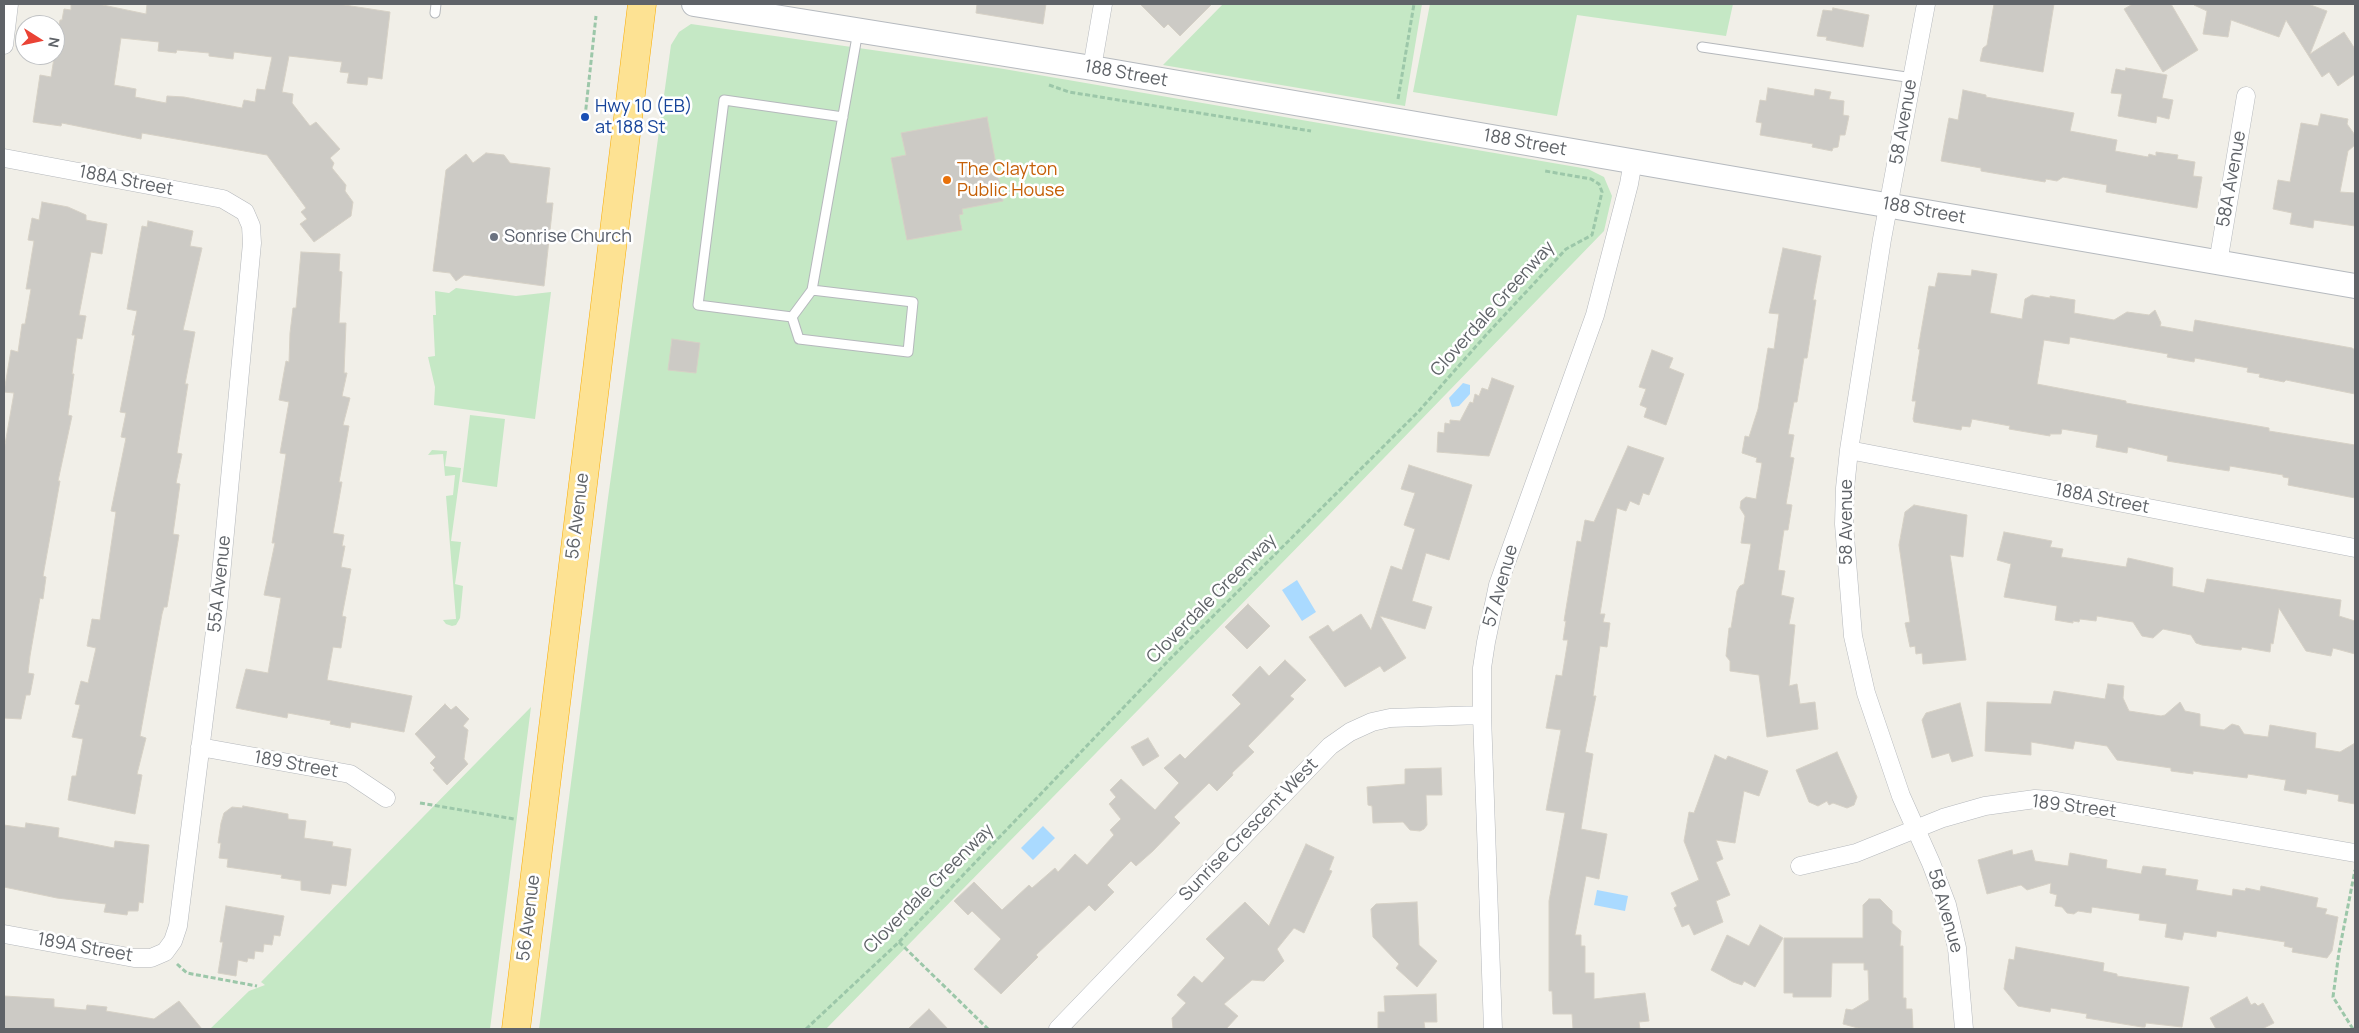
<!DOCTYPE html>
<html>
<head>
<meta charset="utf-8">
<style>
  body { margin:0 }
  #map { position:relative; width:2359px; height:1033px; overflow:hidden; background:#f1efe8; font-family:Manrope,sans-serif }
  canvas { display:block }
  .frame { position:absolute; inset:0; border:5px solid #5f6368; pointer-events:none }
  .north { position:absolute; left:15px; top:15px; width:50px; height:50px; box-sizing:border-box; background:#fff; border:1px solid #bfc1c3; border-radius:50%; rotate:100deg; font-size:14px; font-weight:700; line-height:20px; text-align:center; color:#5f6368 }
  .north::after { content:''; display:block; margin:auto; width:18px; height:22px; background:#ea4335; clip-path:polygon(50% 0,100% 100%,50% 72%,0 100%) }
</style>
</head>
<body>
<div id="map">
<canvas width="2359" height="1033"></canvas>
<div class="frame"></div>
<div class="north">N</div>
</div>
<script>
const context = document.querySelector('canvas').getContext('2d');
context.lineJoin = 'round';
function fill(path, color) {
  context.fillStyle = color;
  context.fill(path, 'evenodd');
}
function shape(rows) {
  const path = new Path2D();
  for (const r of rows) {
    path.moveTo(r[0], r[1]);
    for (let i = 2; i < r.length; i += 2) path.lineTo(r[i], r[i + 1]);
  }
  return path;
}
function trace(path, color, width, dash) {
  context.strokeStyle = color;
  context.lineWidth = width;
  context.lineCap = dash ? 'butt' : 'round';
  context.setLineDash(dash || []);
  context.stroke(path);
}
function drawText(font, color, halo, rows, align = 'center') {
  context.font = font + ' Manrope,sans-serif';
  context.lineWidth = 5;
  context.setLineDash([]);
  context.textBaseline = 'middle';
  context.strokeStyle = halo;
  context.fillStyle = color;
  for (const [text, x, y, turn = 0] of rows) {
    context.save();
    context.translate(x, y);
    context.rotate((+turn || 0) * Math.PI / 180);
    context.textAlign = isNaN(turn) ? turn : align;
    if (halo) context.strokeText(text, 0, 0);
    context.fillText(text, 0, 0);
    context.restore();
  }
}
fill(shape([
  [1223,4,1422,4,1405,106,1163,65],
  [1430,4,1733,4,1726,36,1577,15,1557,116,1413,92],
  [691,24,998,68,1588,169,1604,177,1612,196,1604,231,1321,523,826,1029,539,1029,608,498,671,45,679,32],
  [456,288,516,296,551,292,535,419,434,405,435,387,428,357,435,356,433,315,436,315,435,291,449,293],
  [470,415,505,419,497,487,462,482],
  [432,450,447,451,445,466,461,468,451,541,461,542,455,584,463,586,460,618,456,625,452,626,446,624,443,620,456,619,446,496,453,495,455,475,445,476,443,454,428,455],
  [531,707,490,1029,210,1029,249,991,265,985,261,982]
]), '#c5e8c5');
fill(shape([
  [1463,383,1470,385,1470,394,1459,406,1452,407,1449,398],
  [1297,580,1316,612,1302,621,1282,590],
  [1043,826,1055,838,1033,860,1021,848],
  [1597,890,1628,896,1625,911,1594,905]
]), '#aadaff');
const building = shape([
  [71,4,98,4,146,14,147,4,338,4,390,12,382,79,368,77,367,85,347,83,349,73,340,72,342,62,289,56,282,92,293,94,292,103,310,126,316,122,340,149,330,158,334,163,332,168,346,185,345,191,353,202,351,216,314,242,300,224,307,219,301,212,306,208,267,155,142,133,141,139,62,123,61,126,33,122,40,75,51,77,60,20,62,20,64,9,71,10,71,4],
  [121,38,159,42,158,51,176,53,177,50,209,53,209,56,233,59,234,52,272,57,265,90,257,89,255,102,244,100,242,108,184,97,167,96,166,103,135,97,136,89,114,85,121,38],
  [977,4,1046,4,1043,24,976,13,977,4],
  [1140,4,1212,4,1180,36,1168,24,1164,28,1140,4],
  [1994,4,2054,4,2043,72,1980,61,1983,48,1987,45,1994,4],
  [2133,4,2171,4,2198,50,2163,72,2124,9,2133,4],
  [2194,4,2308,4,2327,11,2310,54,2344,32,2355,49,2355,74,2338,86,2329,72,2322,77,2286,20,2279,37,2231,20,2228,37,2203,34,2207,11,2194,5,2194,4],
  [1833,8,1869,15,1863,47,1826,40,1827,37,1817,36,1823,10,1832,11,1833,8],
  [2126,68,2167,75,2162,98,2173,100,2169,119,2157,116,2156,123,2118,116,2122,94,2111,93,2116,69,2125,71,2126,68],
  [1768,88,1814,96,1815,89,1831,92,1829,99,1844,101,1843,115,1849,116,1845,135,1840,135,1838,147,1833,148,1832,151,1812,147,1813,144,1760,135,1762,123,1756,122,1760,100,1766,101,1768,88],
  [1963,90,1986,95,1986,97,2074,113,2070,131,2117,140,2115,151,2148,157,2149,154,2156,156,2156,152,2178,155,2177,159,2195,162,2193,176,2202,177,2197,208,2106,192,2107,185,2063,177,2057,181,2046,179,2045,182,1981,171,1981,168,1941,161,1949,118,1958,120,1963,90],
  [2321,114,2348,119,2347,124,2355,135,2355,145,2348,151,2340,192,2355,193,2355,226,2314,220,2313,228,2290,224,2292,213,2273,209,2278,180,2290,182,2301,123,2318,126,2321,114],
  [987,117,1003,201,962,209,963,214,959,215,962,230,907,240,891,158,906,155,901,133,987,117],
  [486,153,504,155,510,163,550,168,546,203,553,203,544,286,464,275,456,281,450,273,433,271,446,170,466,154,473,163,486,153],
  [42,202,68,207,86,215,86,220,107,224,102,254,91,252,79,315,86,316,82,339,77,338,72,374,74,374,68,415,72,416,58,481,60,481,43,576,46,577,43,599,40,598,30,656,28,673,34,674,30,695,26,695,21,719,4,718,4,450,14,393,4,392,11,350,18,352,22,324,25,324,31,289,26,289,34,241,28,240,32,218,39,220,42,202],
  [148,221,193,231,190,246,202,248,183,330,195,332,185,384,188,384,177,453,182,454,176,483,180,484,173,534,179,535,167,607,164,607,162,614,140,736,146,738,137,774,142,775,135,814,68,800,72,776,76,776,83,739,72,737,80,705,75,704,81,681,88,683,96,648,87,646,92,619,100,620,116,512,111,511,126,438,121,437,126,413,120,412,135,335,132,335,137,311,127,309,142,226,147,227,148,221],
  [1783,248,1821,256,1813,300,1816,300,1807,358,1804,358,1797,402,1794,402,1788,434,1794,435,1790,457,1794,458,1786,504,1792,505,1788,530,1784,530,1778,570,1785,571,1781,595,1794,598,1789,624,1795,625,1789,686,1797,684,1800,704,1815,702,1818,729,1767,737,1759,675,1730,671,1730,661,1726,656,1729,628,1731,628,1737,591,1740,586,1744,584,1751,544,1741,543,1745,516,1740,508,1741,501,1746,497,1756,499,1762,463,1756,462,1757,458,1742,453,1745,436,1749,437,1758,409,1768,348,1774,349,1779,314,1769,313,1783,248],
  [301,252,340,254,339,271,342,272,339,323,346,323,344,373,347,373,342,396,350,398,343,425,349,426,339,482,342,482,333,533,344,535,342,546,345,546,341,567,351,569,342,616,346,617,341,648,333,647,327,680,412,696,404,732,351,722,350,728,330,724,331,721,288,713,287,718,236,708,246,669,268,673,281,598,264,595,275,543,272,543,286,454,280,453,289,402,279,400,286,361,289,362,290,333,293,308,296,308,301,252],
  [1972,270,1997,274,1990,313,2022,319,2025,299,2032,295,2050,298,2050,296,2075,300,2074,313,2114,320,2127,312,2149,315,2155,310,2161,323,2160,326,2193,332,2195,320,2352,348,2355,350,2355,394,2286,380,2284,382,2259,377,2260,374,2247,372,2248,368,2195,358,2194,362,2167,357,2168,354,2070,337,2069,344,2044,340,2037,384,2126,401,2126,403,2269,428,2269,431,2355,445,2355,498,2288,485,2289,478,2283,477,2283,475,2230,466,2229,471,2167,461,2168,456,2128,447,2127,453,2096,447,2098,435,2062,429,2061,434,2050,434,2050,436,2009,429,2010,426,1972,419,1970,427,1962,426,1961,430,1914,422,1913,419,1916,401,1912,401,1920,349,1918,349,1929,286,1935,287,1938,273,1971,276,1972,270],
  [672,339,700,343,696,373,668,370,672,339],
  [1652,350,1673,358,1669,368,1684,374,1666,425,1644,417,1647,408,1640,405,1646,389,1639,387,1652,350],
  [1492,378,1514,386,1489,456,1437,452,1438,432,1444,433,1445,423,1450,424,1450,420,1460,421,1470,402,1473,403,1475,394,1479,396,1482,388,1488,390,1492,378],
  [1628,446,1664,458,1649,495,1643,493,1639,505,1630,501,1626,511,1617,508,1600,614,1605,614,1603,622,1610,623,1607,647,1600,646,1593,696,1596,696,1585,752,1593,754,1581,829,1607,834,1599,879,1586,876,1575,935,1581,935,1581,946,1585,946,1585,973,1594,973,1594,999,1645,993,1649,1021,1639,1022,1640,1029,1573,1029,1572,1014,1553,1014,1552,991,1549,991,1549,901,1565,813,1546,810,1561,730,1546,728,1556,675,1562,676,1568,640,1563,640,1566,621,1564,621,1577,541,1581,542,1585,520,1594,522,1628,446],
  [1409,465,1472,485,1449,560,1426,553,1412,601,1432,607,1425,629,1380,616,1406,658,1384,672,1380,666,1345,687,1309,637,1328,625,1333,632,1361,614,1371,630,1391,566,1402,570,1415,529,1404,525,1415,493,1401,489,1409,465],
  [1914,505,1967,515,1963,557,1950,555,1966,660,1923,664,1922,653,1916,654,1915,646,1910,647,1905,623,1910,622,1899,545,1905,512,1914,505],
  [2004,532,2052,541,2050,547,2063,549,2061,557,2126,567,2128,558,2173,568,2172,586,2204,593,2207,579,2341,600,2339,616,2355,621,2355,654,2333,648,2331,656,2306,651,2279,608,2273,644,2271,643,2270,652,2242,647,2241,650,2202,645,2196,643,2191,635,2163,629,2153,638,2142,636,2133,622,2097,616,2096,621,2080,619,2079,622,2073,621,2073,623,2055,620,2057,606,2004,597,2011,564,1997,560,2004,532],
  [1248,604,1270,626,1247,649,1225,627,1248,604],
  [1285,660,1306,680,1290,696,1294,699,1248,746,1254,752,1232,773,1233,775,1217,791,1209,783,1174,817,1180,823,1153,851,1136,866,1131,861,1107,885,1114,892,1095,911,1089,905,1036,955,1038,957,1001,994,974,969,1001,939,972,911,968,915,954,901,974,882,1002,910,1029,885,1032,888,1055,868,1058,872,1075,854,1087,865,1114,835,1110,830,1121,819,1109,804,1116,797,1110,790,1121,779,1155,810,1179,783,1164,768,1180,754,1185,759,1241,704,1232,695,1260,666,1269,676,1285,660],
  [2108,684,2124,686,2123,698,2129,711,2161,716,2165,715,2180,702,2185,711,2200,714,2200,726,2224,730,2232,724,2239,726,2244,734,2268,737,2270,725,2316,733,2315,748,2340,752,2355,743,2355,804,2338,801,2339,795,2307,789,2306,794,2284,790,2286,780,2248,774,2247,778,2193,771,2193,774,2171,771,2171,768,2117,760,2107,746,2075,741,2073,749,2031,742,2031,755,1985,751,1987,702,2051,704,2054,691,2105,699,2108,684],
  [1960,703,1973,756,1952,762,1949,753,1932,758,1922,720,1926,713,1960,703],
  [445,704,451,710,456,706,469,719,463,726,468,730,464,759,468,764,447,785,433,770,435,768,430,763,436,757,415,734,445,704],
  [1148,738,1159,756,1143,766,1131,747,1148,738],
  [1837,752,1857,797,1854,805,1847,808,1833,803,1829,805,1827,801,1818,806,1809,802,1796,770,1837,752],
  [1715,755,1726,760,1728,756,1768,771,1759,796,1744,791,1735,843,1716,840,1723,859,1716,862,1730,895,1716,901,1723,922,1694,935,1689,924,1682,927,1674,908,1677,906,1671,893,1699,880,1684,841,1689,812,1694,813,1715,755],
  [1441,768,1442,795,1426,795,1427,825,1424,829,1420,831,1410,830,1403,822,1373,823,1372,806,1368,805,1367,787,1405,784,1405,769,1441,768],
  [243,806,288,814,288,819,306,821,304,838,333,842,332,846,351,849,346,886,332,884,330,894,301,890,301,881,281,878,282,875,227,867,228,859,219,858,221,843,218,843,221,823,224,813,232,807,242,808,243,806],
  [26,823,59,828,58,837,114,848,115,841,149,845,143,903,139,902,138,911,128,911,127,915,104,912,106,904,57,898,4,887,4,825,25,828,26,823],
  [1306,844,1334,857,1329,870,1332,871,1304,933,1294,928,1277,949,1284,961,1264,981,1252,980,1224,1004,1238,1016,1226,1029,1173,1029,1172,1018,1186,1003,1177,995,1194,976,1202,983,1225,958,1206,939,1245,902,1269,926,1306,844],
  [2012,850,2013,855,2032,850,2035,861,2068,866,2070,853,2107,860,2106,868,2141,874,2143,866,2166,869,2165,875,2198,880,2196,890,2232,896,2233,889,2245,891,2246,888,2260,891,2261,886,2318,898,2316,907,2327,909,2325,914,2338,917,2332,951,2327,958,2292,952,2293,948,2284,946,2285,942,2217,931,2216,937,2184,932,2182,940,2165,937,2167,924,2139,920,2140,914,2092,907,2091,913,2078,911,2074,914,2067,913,2062,907,2055,906,2057,895,2050,893,2051,883,2027,890,2021,885,1987,894,1978,860,2012,850],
  [1869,899,1880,899,1892,911,1892,923,1901,931,1900,946,1903,946,1903,998,1906,998,1906,1009,1912,1009,1913,1029,1858,1028,1843,1024,1846,1009,1852,1010,1869,1000,1868,970,1864,970,1864,963,1832,963,1831,997,1793,997,1793,993,1784,993,1784,938,1863,938,1863,905,1869,899],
  [1417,902,1419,945,1437,961,1417,987,1396,968,1399,964,1373,937,1371,909,1376,904,1417,902],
  [226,906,284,916,280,936,274,935,272,945,264,944,263,952,255,951,254,959,248,958,247,962,238,960,236,976,218,973,223,942,220,942,226,906],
  [1760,925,1783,938,1755,987,1744,981,1742,985,1733,982,1711,970,1727,935,1749,946,1760,925],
  [2016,947,2104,963,2103,971,2117,974,2117,976,2189,987,2182,1027,2146,1023,2145,1027,2142,1027,2086,1018,2087,1014,2051,1008,2050,1012,2018,1006,2004,989,2009,959,2014,960,2016,947],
  [1436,994,1437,1022,1424,1022,1425,1029,1378,1029,1378,1012,1385,1012,1384,996,1436,994],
  [4,996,54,999,54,1007,86,1010,87,1005,107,1007,106,1011,154,1019,179,1001,202,1029,4,1029,4,996],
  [2247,997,2251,1005,2255,1003,2258,1006,2263,1003,2274,1023,2262,1029,2216,1029,2210,1018,2247,997],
  [929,1009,948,1029,908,1029,929,1009]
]);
fill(building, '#cccac5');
trace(building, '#d6d1c6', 1);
const lane = shape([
  [435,13,436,4],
  [1702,47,1913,78],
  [843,117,724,100,698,305,792,317,812,290,858,31],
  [792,317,799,339,908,352,913,302,812,290]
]);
const street = shape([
  [1926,4,1882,239,1849,450,1845,488,1844,524,1853,636,1866,693,1901,796,1931,863,1947,905,1957,948,1964,1029],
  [4,45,9,4],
  [1092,68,1103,4],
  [4,158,223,199,245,212,251,226,252,243,218,607,178,926,173,941,165,952,151,958,134,958,4,934],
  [2218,263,2246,96],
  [1849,450,2355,548],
  [200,747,350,774,386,798],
  [1800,866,1856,853,1943,818,1985,806,2035,799,2051,800,2355,853],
  [1058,1029,1330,746,1350,732,1372,722,1390,718,1482,715],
  [1493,1029,1482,715,1482,668,1486,642,1498,585,1595,315,1629,184,1633,161]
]);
const secondary = shape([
  [694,4,1092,68,2355,286]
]);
const highway = shape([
  [516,1029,642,4]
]);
trace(lane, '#b5b8bc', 11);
trace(street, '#b5b8bc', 19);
trace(secondary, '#b6babf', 26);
trace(highway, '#f9ab00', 29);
trace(shape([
  [1049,85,1069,92,1311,131],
  [1398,99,1414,4],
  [585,117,596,16],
  [420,803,514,819],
  [899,942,988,1029],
  [177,964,187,973,257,986],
  [806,1029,899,942,1169,660,1419,411,1486,335,1566,249,1592,235,1602,192,1599,184,1591,179,1545,171],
  [2353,1029,2333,997,2339,952,2355,870]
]), '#9cc7a9', 3, [5, 2.5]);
trace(lane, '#fff', 9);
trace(street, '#fff', 18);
trace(secondary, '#fff', 24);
trace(highway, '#fde293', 28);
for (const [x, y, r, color] of [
  [585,117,5,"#1a4fb4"],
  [947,180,5,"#e8710a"],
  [494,237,5,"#6b7280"]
]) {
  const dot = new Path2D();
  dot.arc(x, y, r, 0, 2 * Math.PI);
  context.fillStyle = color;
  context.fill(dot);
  trace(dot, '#fff', 2);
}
drawText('18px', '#5f6368', '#fff', [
  ["188 Street",1126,74,10],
  ["58 Avenue",1904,122,-80],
  ["188 Street",1525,143,10],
  ["58A Avenue",2232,179,-80],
  ["188A Street",126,181,11],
  ["188 Street",1924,211,10],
  ["Cloverdale Greenway",1493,309,-48],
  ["188A Street",2102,499,11],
  ["56 Avenue",578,516,-83],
  ["58 Avenue",1847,522,-90],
  ["55A Avenue",220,584,-84],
  ["57 Avenue",1501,586,-74],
  ["Cloverdale Greenway",1212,599,-45],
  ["189 Street",296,765,10],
  ["189 Street",2074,807,7],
  ["Sunrise Crescent West",1249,830,-46],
  ["Cloverdale Greenway",929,889,-45],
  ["58 Avenue",1945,911,74],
  ["56 Avenue",529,918,-83],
  ["189A Street",85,948,10]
]);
drawText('18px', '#164399', '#fff', [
  ["Hwy 10 (EB)",595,107],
  ["at 188 St",595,128]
], 'left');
drawText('18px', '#c56008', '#fff', [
  ["The Clayton",957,170],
  ["Public House",957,191]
], 'left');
drawText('18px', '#5b616d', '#fff', [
  ["Sonrise Church",504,237]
], 'left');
</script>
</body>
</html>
